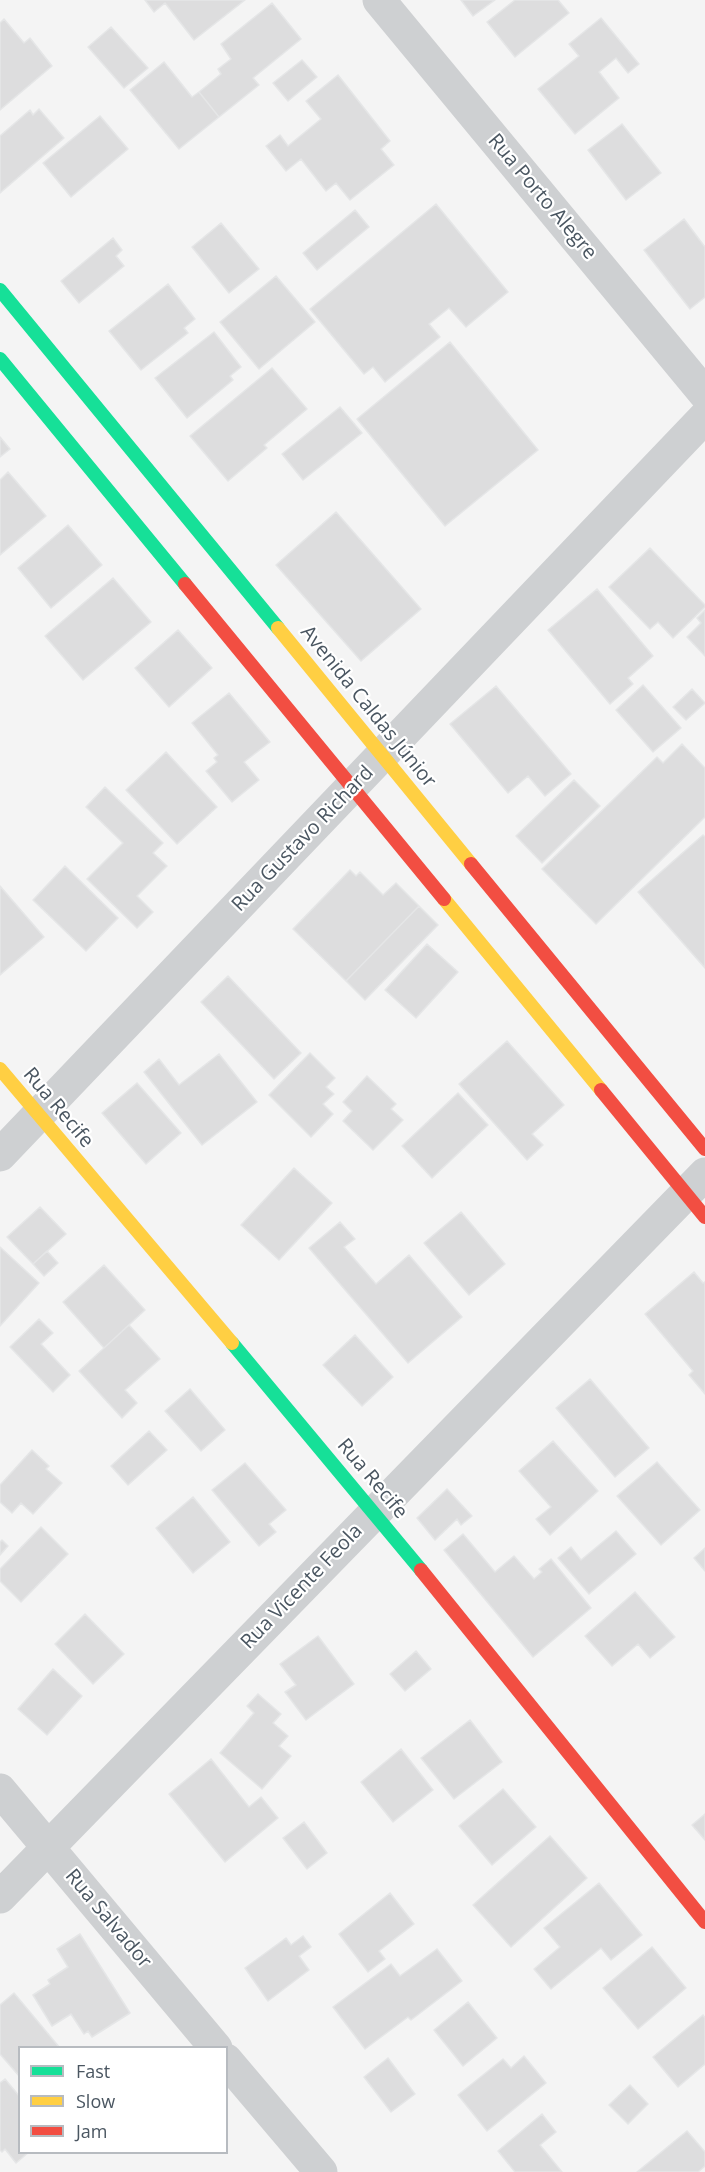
<!DOCTYPE html>
<html>
<head>
<meta charset="utf-8">
<style>
  body { margin:0 }
  #map { position:relative; width:705px; height:2172px; overflow:hidden; background:#f4f4f4; font-family:"Open Sans",sans-serif }
  canvas { display:block }
  .legend { position:absolute; left:18px; top:2046px; width:210px; height:108px; box-sizing:border-box; background:#fff; border:2px solid #b7bbc0; margin:0; padding:8px 10px; list-style:none; font-size:18px; color:#4a5661 }
  .legend li { display:flex; align-items:center; gap:12px; height:30px }
  .legend b { width:30px; border:2px solid #b7bbc0 }
</style>
</head>
<body>
<div id="map">
<canvas width="705" height="2172"></canvas>
<ul class="legend">
<li><b style="height:8px;background:#16e098"></b>Fast</li>
<li><b style="height:8px;background:#ffcf43"></b>Slow</li>
<li><b style="height:8px;background:#f24e42"></b>Jam</li>
</ul>
</div>
<script>
const context = document.querySelector('canvas').getContext('2d');
context.lineJoin = 'round';
function fill(path, color) {
  context.fillStyle = color;
  context.fill(path, 'evenodd');
}
function shape(rows) {
  const path = new Path2D();
  for (const r of rows) {
    path.moveTo(r[0], r[1]);
    for (let i = 2; i < r.length; i += 2) path.lineTo(r[i], r[i + 1]);
  }
  return path;
}
function trace(path, color, width, dash) {
  context.strokeStyle = color;
  context.lineWidth = width;
  context.lineCap = dash ? 'butt' : 'round';
  context.setLineDash(dash || []);
  context.stroke(path);
}
function drawText(font, color, halo, rows, align = 'center') {
  context.font = font + ' "Open Sans",sans-serif';
  context.lineWidth = 4.5;
  context.setLineDash([]);
  context.textBaseline = 'middle';
  context.strokeStyle = halo;
  context.fillStyle = color;
  for (const [text, x, y, turn = 0] of rows) {
    context.save();
    context.translate(x, y);
    context.rotate((+turn || 0) * Math.PI / 180);
    context.textAlign = isNaN(turn) ? turn : align;
    if (halo) context.strokeText(text, 0, 0);
    context.fillText(text, 0, 0);
    context.restore();
  }
}
const building = shape([
  [145,0,245,0,194,40,165,3,154,12,145,0],
  [461,0,495,0,473,16,461,0],
  [515,0,558,0,569,13,515,57,487,22,515,0],
  [272,3,301,39,253,78,259,85,219,117,199,92,221,74,218,69,231,59,221,44,272,3],
  [601,18,639,64,628,73,616,58,599,72,619,98,575,134,538,89,579,56,569,44,601,18],
  [4,19,24,43,30,38,52,66,0,110,0,23,4,19],
  [111,27,148,68,124,88,88,47,111,27],
  [302,60,317,77,288,101,273,83,302,60],
  [164,62,192,97,199,92,219,117,179,149,130,90,164,62],
  [338,75,390,141,381,149,394,165,350,200,336,183,326,191,301,159,286,171,266,146,280,135,288,146,321,119,306,101,338,75],
  [39,109,64,138,0,193,0,136,30,110,33,115,39,109],
  [100,116,128,149,71,197,43,163,100,116],
  [622,124,661,173,626,200,588,150,622,124],
  [436,204,508,292,466,327,449,308,429,324,440,337,385,382,373,367,364,374,310,309,436,204],
  [355,210,369,227,317,270,303,253,355,210],
  [684,219,705,247,705,297,690,309,644,250,684,219],
  [221,223,259,269,229,293,192,247,221,223],
  [113,238,122,250,116,256,124,266,79,303,61,281,113,238],
  [276,276,315,322,259,369,220,322,276,276],
  [168,284,195,319,184,328,188,333,141,370,109,331,168,284],
  [214,332,241,367,230,376,233,380,187,418,155,378,214,332],
  [450,342,538,450,445,526,357,419,450,342],
  [272,368,307,409,264,445,267,448,228,481,190,436,272,368],
  [340,407,362,433,303,480,282,454,340,407],
  [0,437,10,449,0,457,0,437],
  [8,472,46,516,0,555,0,480,8,472],
  [336,512,421,609,361,661,276,565,336,512],
  [68,525,102,565,51,608,18,568,68,525],
  [650,548,705,605,705,607,673,638,658,622,650,629,609,587,650,548],
  [113,578,151,622,83,680,45,636,113,578],
  [597,589,653,656,628,678,633,684,610,704,548,630,597,589],
  [705,610,705,656,687,637,701,623,697,618,705,610],
  [178,630,212,668,169,707,135,668,178,630],
  [643,685,681,728,653,752,616,710,643,685],
  [496,686,571,774,545,796,528,776,508,793,450,724,496,686],
  [692,689,705,703,686,720,673,707,692,689],
  [229,693,270,742,244,762,259,780,232,802,206,771,217,762,214,758,218,755,192,723,229,693],
  [682,744,705,768,705,817,596,924,542,869,657,757,663,763,682,744],
  [166,752,217,807,177,844,126,790,166,752],
  [574,780,600,806,542,863,516,836,574,780],
  [105,787,163,843,153,853,167,866,137,896,153,912,137,928,87,879,123,843,86,807,105,787],
  [703,835,705,837,705,968,638,892,703,835],
  [65,866,118,918,86,951,33,900,65,866],
  [350,870,356,876,360,872,383,895,396,883,419,906,346,981,293,929,350,870],
  [0,886,44,937,0,975,0,886],
  [419,906,438,925,365,1000,346,981,419,906],
  [427,944,458,972,416,1018,385,990,427,944],
  [228,976,301,1053,274,1079,201,1002,228,976],
  [507,1041,564,1105,532,1134,543,1145,527,1160,459,1084,507,1041],
  [310,1053,335,1078,326,1087,334,1094,323,1104,333,1114,311,1137,269,1095,310,1053],
  [219,1054,257,1102,202,1145,144,1072,159,1059,179,1085,219,1054],
  [367,1076,396,1104,391,1109,403,1120,373,1150,343,1121,352,1111,343,1102,367,1076],
  [137,1083,181,1133,146,1164,102,1113,137,1083],
  [458,1093,488,1125,432,1178,402,1146,458,1093],
  [294,1168,332,1203,279,1260,241,1225,294,1168],
  [40,1207,66,1234,33,1264,7,1237,40,1207],
  [461,1212,505,1264,469,1295,424,1243,461,1212],
  [340,1222,355,1239,344,1247,376,1284,409,1255,462,1317,408,1363,309,1248,340,1222],
  [0,1247,39,1283,0,1326,0,1247],
  [47,1251,58,1263,44,1276,33,1264,47,1251],
  [104,1265,145,1310,104,1348,63,1302,104,1265],
  [694,1272,703,1283,705,1282,705,1394,689,1375,693,1371,645,1314,694,1272],
  [39,1319,53,1333,41,1344,70,1375,53,1392,10,1347,39,1319],
  [129,1325,160,1359,125,1390,137,1403,122,1418,79,1371,129,1325],
  [355,1335,393,1377,362,1406,323,1365,355,1335],
  [590,1379,649,1448,615,1477,556,1408,590,1379],
  [190,1389,225,1430,201,1451,165,1411,190,1389],
  [149,1431,167,1450,128,1485,111,1466,149,1431],
  [553,1441,598,1491,550,1535,536,1519,551,1507,519,1471,553,1441],
  [32,1450,49,1466,46,1469,62,1483,33,1514,21,1503,12,1513,0,1502,0,1485,32,1450],
  [657,1462,700,1510,661,1545,617,1496,657,1462],
  [245,1463,286,1510,269,1524,276,1532,259,1546,212,1490,245,1463],
  [447,1489,472,1516,461,1525,457,1519,435,1540,417,1518,447,1489],
  [193,1497,230,1542,193,1573,156,1528,193,1497],
  [41,1527,68,1554,21,1602,0,1581,0,1569,41,1527],
  [616,1531,636,1554,589,1594,558,1558,571,1547,581,1560,616,1531],
  [463,1534,495,1572,514,1556,534,1579,542,1572,539,1569,551,1559,591,1608,533,1657,444,1550,463,1534],
  [2,1540,8,1546,0,1555,0,1542,2,1540],
  [705,1548,705,1571,694,1558,705,1548],
  [635,1592,675,1637,650,1658,638,1644,612,1666,585,1636,635,1592],
  [85,1614,124,1654,93,1684,55,1644,85,1614],
  [318,1636,354,1684,306,1720,285,1692,296,1685,280,1664,318,1636],
  [416,1651,431,1669,405,1691,390,1674,416,1651],
  [53,1669,82,1696,47,1735,18,1709,53,1669],
  [258,1694,281,1714,273,1723,288,1736,279,1746,291,1756,262,1789,220,1753,254,1713,247,1706,258,1694],
  [470,1720,502,1762,454,1799,421,1758,470,1720],
  [401,1749,433,1790,393,1822,361,1782,401,1749],
  [211,1759,249,1807,261,1797,278,1818,225,1862,169,1794,211,1759],
  [503,1789,536,1827,492,1865,459,1826,503,1789],
  [705,1814,705,1840,692,1825,705,1814],
  [304,1822,327,1853,307,1869,283,1838,304,1822],
  [550,1836,587,1878,511,1947,473,1905,550,1836],
  [599,1883,642,1935,611,1960,601,1948,551,1989,534,1969,560,1947,544,1928,599,1883],
  [390,1893,414,1924,379,1951,385,1959,368,1972,339,1934,390,1893],
  [80,1934,130,2013,92,2037,88,2031,84,2034,71,2014,52,2026,33,1995,50,1984,48,1980,68,1967,57,1949,80,1934],
  [303,1936,311,1947,299,1956,309,1970,268,2001,245,1968,286,1938,291,1945,303,1936],
  [652,1947,686,1988,638,2029,603,1988,652,1947],
  [437,1949,462,1981,411,2020,408,2017,365,2049,333,2007,391,1964,400,1976,437,1949],
  [14,1993,60,2048,20,2048,20,2077,0,2054,0,2005,14,1993],
  [468,2002,497,2038,463,2066,434,2030,468,2002],
  [703,2015,705,2018,705,2064,678,2087,653,2057,703,2015],
  [524,2056,546,2083,487,2131,458,2095,503,2059,511,2068,524,2056],
  [388,2058,415,2094,391,2112,364,2077,388,2058],
  [5,2079,20,2097,20,2152,29,2152,16,2163,5,2149,2,2152,0,2150,0,2083,5,2079],
  [630,2085,648,2104,628,2124,609,2105,630,2085],
  [542,2114,556,2132,540,2145,562,2172,515,2172,498,2151,542,2114],
  [687,2131,705,2152,705,2166,698,2172,637,2172,687,2131]
]);
fill(building, '#ddddde');
trace(building, '#e5e6e7', 1.5);
trace(shape([
  [379,0,705,394],
  [0,1155,705,417],
  [0,1790,216,2048],
  [0,1897,705,1174],
  [226,2060,321,2172]
]), '#ced0d2', 33);
trace(shape([
  [0,290,278,628],
  [0,359,185,584],
  [232,1343,421,1570]
]), '#16e098', 14);
trace(shape([
  [278,628,471,864],
  [444,899,601,1090],
  [0,1069,232,1343]
]), '#ffcf43', 14);
trace(shape([
  [185,584,444,899],
  [471,864,705,1149],
  [601,1090,705,1217],
  [421,1570,705,1922]
]), '#f24e42', 14);
drawText('20px', '#4a5661', '#fff', [
  ["Rua Porto Alegre",542,197,50],
  ["Avenida Caldas Júnior",368,707,51],
  ["Rua Gustavo Richard",303,839,-46],
  ["Rua Recife",58,1108,50],
  ["Rua Recife",372,1479,50],
  ["Rua Vicente Feola",302,1587,-46],
  ["Rua Salvador",108,1919,50]
]);
</script>
</body>
</html>
